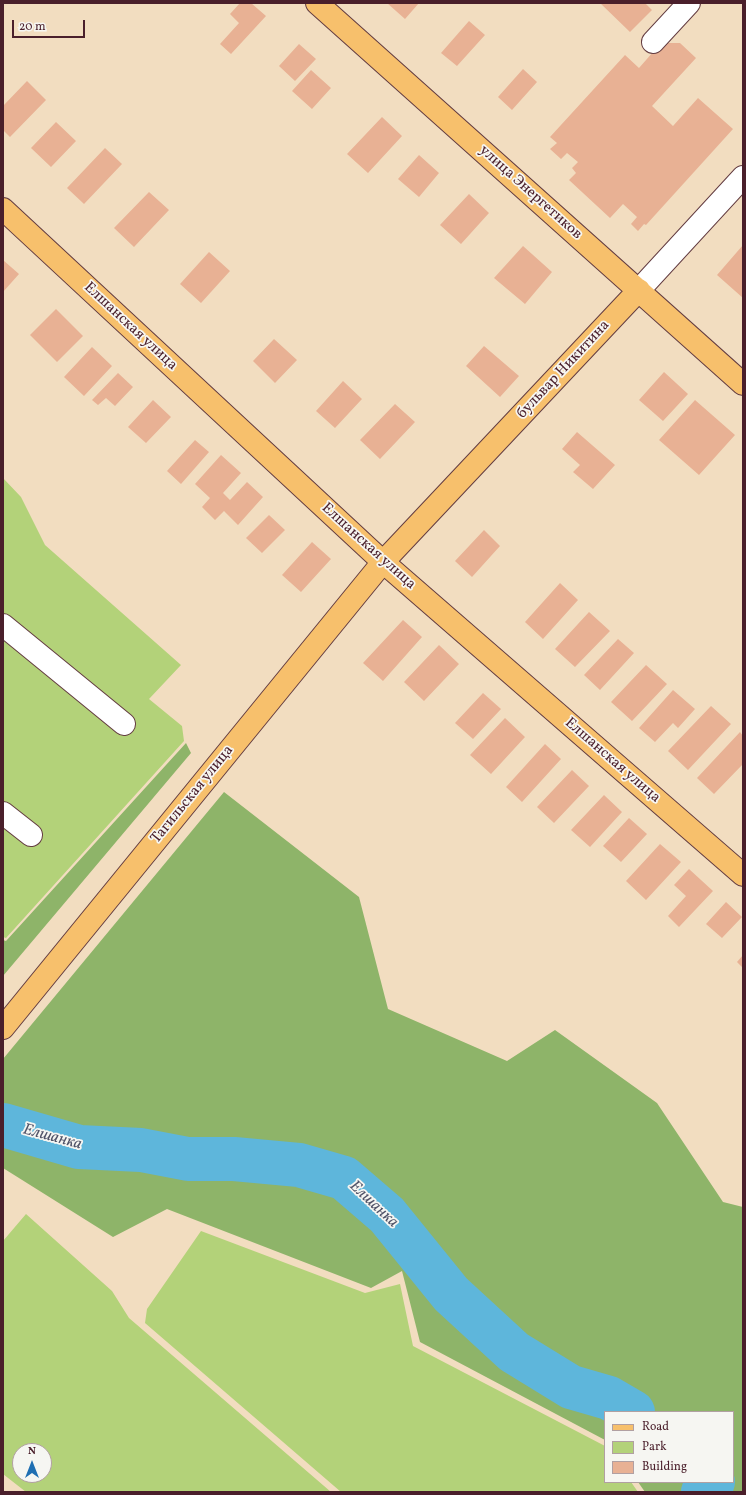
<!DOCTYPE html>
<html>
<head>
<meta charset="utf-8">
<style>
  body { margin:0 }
  #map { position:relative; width:746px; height:1495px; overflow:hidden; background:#f2ddc0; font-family:Vollkorn,serif }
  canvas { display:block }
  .frame { position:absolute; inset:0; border:4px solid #4a1f2b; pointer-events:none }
  .legend { position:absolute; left:604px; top:1411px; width:130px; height:72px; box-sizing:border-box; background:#f6f6f2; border:1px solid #b1a0a2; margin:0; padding:5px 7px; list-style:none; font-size:12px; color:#4a1f2b }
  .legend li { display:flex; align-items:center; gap:8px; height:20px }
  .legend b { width:20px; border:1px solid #b1a0a2 }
  .north { position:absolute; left:12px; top:1443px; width:40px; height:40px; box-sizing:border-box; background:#f6f6f2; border:1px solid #b1a0a2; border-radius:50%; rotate:0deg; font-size:11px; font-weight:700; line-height:16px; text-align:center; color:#4a1f2b }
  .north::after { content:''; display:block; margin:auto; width:14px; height:18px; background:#1f6fb2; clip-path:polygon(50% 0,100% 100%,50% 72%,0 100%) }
  .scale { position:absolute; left:12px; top:20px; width:73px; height:18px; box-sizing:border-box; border:2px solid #4a1f2b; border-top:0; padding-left:5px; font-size:12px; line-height:14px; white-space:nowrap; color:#4a1f2b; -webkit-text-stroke:3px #f6f6f2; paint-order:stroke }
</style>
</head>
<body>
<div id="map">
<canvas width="746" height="1495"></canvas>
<div class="frame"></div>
<ul class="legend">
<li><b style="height:5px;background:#f7c06c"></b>Road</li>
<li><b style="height:11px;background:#b3d279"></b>Park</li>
<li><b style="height:11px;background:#e8b194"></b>Building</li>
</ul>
<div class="north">N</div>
<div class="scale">20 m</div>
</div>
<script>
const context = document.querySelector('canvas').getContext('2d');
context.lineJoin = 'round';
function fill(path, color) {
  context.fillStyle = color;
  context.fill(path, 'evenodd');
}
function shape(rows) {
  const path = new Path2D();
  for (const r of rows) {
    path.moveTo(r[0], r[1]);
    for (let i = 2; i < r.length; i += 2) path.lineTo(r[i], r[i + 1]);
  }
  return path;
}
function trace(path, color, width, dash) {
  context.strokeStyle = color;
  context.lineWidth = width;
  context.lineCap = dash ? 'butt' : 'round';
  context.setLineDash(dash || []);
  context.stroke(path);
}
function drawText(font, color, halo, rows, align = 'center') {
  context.font = font + ' Vollkorn,serif';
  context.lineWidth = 3.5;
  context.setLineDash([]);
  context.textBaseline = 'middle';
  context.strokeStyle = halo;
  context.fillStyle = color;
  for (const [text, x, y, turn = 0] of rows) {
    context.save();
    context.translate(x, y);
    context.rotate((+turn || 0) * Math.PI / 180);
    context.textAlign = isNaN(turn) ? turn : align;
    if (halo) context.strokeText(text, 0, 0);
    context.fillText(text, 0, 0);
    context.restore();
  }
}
fill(shape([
  [3,478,21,497,45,545,181,665,149,699,182,726,184,741,6,938,3,937],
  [26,1214,112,1291,129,1318,331,1492,26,1492,3,1474,3,1241],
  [20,1451,44,1451,44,1475,20,1475],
  [201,1231,365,1293,400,1284,413,1346,605,1446,605,1482,631,1482,638,1492,341,1492,145,1323,147,1309]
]), '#b3d279');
fill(shape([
  [186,743,191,753,3,976,3,940,6,941],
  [224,792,359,897,388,1009,507,1061,555,1030,657,1103,723,1202,743,1207,743,1492,645,1492,638,1482,733,1482,733,1412,605,1412,605,1440,420,1342,402,1271,371,1288,167,1209,113,1237,3,1168,3,1059]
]), '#8eb469');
trace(shape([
  [3,1125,79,1147,141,1150,188,1159,234,1159,299,1165,344,1178,387,1215,451,1294,514,1352,571,1387,609,1398,633,1412],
  [703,1492,713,1482]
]), '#5eb6db', 44);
fill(shape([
  [240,3,251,3,266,16,231,54,220,44,239,23,230,14],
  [387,3,419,3,405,19],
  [600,3,645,3,652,10,630,32],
  [469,21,485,35,457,66,441,53],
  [661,43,680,43,696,58,652,106,673,126,698,98,733,129,646,225,644,224,638,231,631,224,637,217,623,204,610,218,569,180,576,173,572,168,578,162,567,153,561,159,550,149,557,143,550,137,625,55,639,68],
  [299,44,316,59,295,81,279,66],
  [523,69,537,82,512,110,498,97],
  [311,70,331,88,312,109,292,91],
  [27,81,46,100,10,137,3,130,3,106],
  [382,117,402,136,368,173,347,154],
  [56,122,76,141,51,167,31,148],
  [105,148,122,164,84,204,67,188],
  [419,155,439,173,419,197,398,179],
  [149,192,169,210,134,247,114,228],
  [469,194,489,213,461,244,440,225],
  [743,245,743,298,717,275],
  [523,246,552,272,525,304,494,278],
  [209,252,230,271,201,303,180,284],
  [3,260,19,274,3,292],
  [56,309,83,336,57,362,30,335],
  [274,339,297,360,275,383,253,361],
  [484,346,519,376,500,397,466,366],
  [92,347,112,366,84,396,64,377],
  [664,372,688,394,663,421,639,400],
  [118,373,133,387,115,406,106,398,98,405,92,400],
  [343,381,362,399,335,428,316,411],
  [153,400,171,417,146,443,128,427],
  [695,400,735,435,699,475,659,440],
  [395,404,415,422,380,459,360,440],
  [577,432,615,465,593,489,573,472,580,465,562,449],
  [195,440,209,452,181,484,167,471],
  [221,455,241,473,223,493,230,500,247,482,263,497,238,525,224,511,215,520,202,507,210,498,195,484],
  [269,515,285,530,262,553,246,538],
  [484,530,500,546,472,577,455,561],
  [312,542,331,559,301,592,282,575],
  [560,583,578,600,543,639,525,622],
  [589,612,610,631,575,667,555,649],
  [403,620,422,637,383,681,363,663],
  [618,639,634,653,600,690,584,675],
  [439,645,459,664,424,701,404,682],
  [646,665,667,684,632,721,611,702],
  [673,690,695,709,678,728,673,723,655,742,639,728],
  [483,693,501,709,473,739,455,723],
  [711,706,731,724,688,770,668,751],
  [505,718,525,737,491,774,470,755],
  [740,732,743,736,743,764,714,794,697,778],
  [545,744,561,759,522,802,506,787],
  [572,770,589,786,554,823,537,807],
  [604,795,622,812,590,847,571,830],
  [629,818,647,834,621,862,603,846],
  [660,844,681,862,646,900,626,881],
  [689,869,713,891,679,927,668,916,686,896,674,885],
  [726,902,742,917,722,938,706,924],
  [743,955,743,968,737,962]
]), '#e8b194');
const minor = shape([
  [653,42,689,3],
  [639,290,743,177],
  [3,625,124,724],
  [3,813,31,835]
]);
const major = shape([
  [317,3,743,384],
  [3,209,383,562,743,875],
  [3,1028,383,562,639,290]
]);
trace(minor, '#633c41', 24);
trace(major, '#633c41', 24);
trace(minor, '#fff', 22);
trace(major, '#f7c06c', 22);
drawText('15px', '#4a1f2b', '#f6f6f2', [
  ["улица Энергетиков",530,193,42],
  ["Елшанская улица",130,327,43],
  ["бульвар Никитина",564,370,-47],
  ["Елшанская улица",368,547,42],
  ["Елшанская улица",612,761,41],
  ["Тагильская улица",193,795,-51]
]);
drawText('italic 16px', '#515469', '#f6f6f2', [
  ["Елшанка",52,1138,15],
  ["Елшанка",373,1205,43]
]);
</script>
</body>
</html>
